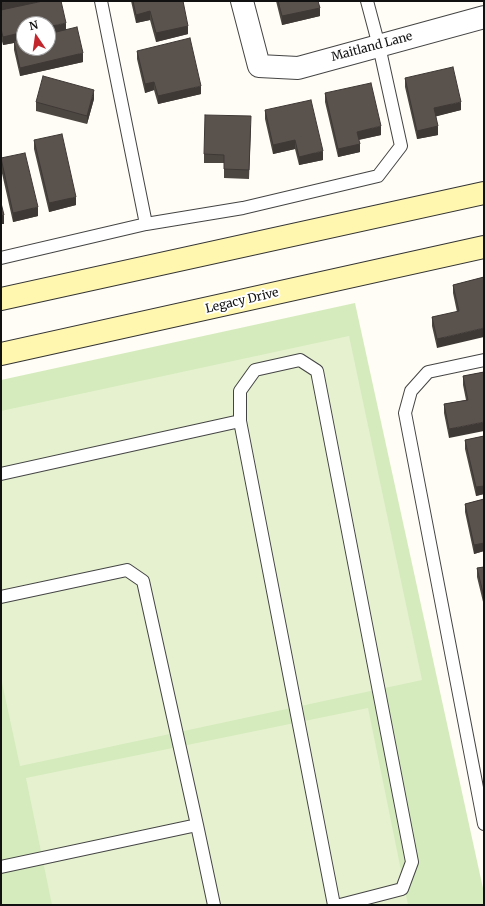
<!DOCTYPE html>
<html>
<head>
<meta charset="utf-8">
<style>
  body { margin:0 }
  #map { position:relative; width:485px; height:906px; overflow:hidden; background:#fffdf5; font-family:Merriweather,serif }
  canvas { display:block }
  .frame { position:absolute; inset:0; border:2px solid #111; pointer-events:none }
  .north { position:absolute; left:16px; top:16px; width:40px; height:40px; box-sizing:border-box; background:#fff; border:1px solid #a0a0a0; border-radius:50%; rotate:347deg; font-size:11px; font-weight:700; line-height:16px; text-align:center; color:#111 }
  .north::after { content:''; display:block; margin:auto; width:14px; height:18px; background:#c4262e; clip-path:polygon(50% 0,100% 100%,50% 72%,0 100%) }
</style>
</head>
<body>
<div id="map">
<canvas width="485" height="906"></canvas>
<div class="frame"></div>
<div class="north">N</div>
</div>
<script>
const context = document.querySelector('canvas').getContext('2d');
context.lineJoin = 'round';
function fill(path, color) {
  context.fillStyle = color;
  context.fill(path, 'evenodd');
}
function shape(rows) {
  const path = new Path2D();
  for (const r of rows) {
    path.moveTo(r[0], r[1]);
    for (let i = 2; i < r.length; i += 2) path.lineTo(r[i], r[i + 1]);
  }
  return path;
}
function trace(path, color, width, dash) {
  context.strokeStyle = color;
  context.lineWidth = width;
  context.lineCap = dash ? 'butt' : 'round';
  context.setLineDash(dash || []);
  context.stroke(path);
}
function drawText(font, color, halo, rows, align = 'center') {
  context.font = font + ' Merriweather,serif';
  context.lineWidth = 4;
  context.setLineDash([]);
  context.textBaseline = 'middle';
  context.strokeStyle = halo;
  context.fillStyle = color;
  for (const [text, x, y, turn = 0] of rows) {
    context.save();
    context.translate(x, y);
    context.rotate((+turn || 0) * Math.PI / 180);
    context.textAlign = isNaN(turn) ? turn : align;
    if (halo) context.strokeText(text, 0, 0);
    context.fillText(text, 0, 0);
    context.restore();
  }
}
fill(shape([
  [355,303,484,893,484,905,1,905,1,380]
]), '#d5ebbd');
fill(shape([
  [349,336,422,680,20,766,1,678,1,411],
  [368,708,408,905,52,905,26,778]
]), '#e6f2cf');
const lane = shape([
  [101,1,146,224,243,208,378,176,401,146,379,46,367,1],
  [1,258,146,224],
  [484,360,428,372,411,391,405,413,484,824],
  [240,421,334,905],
  [1,474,240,421,240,391,255,370,300,360,317,371,412,862,402,889,340,905],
  [1,597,127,570,143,581,197,825],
  [1,867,197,825,214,905]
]);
const street = shape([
  [242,1,259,66,298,68,484,17]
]);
const secondary = shape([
  [1,299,484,193],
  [1,354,484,247]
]);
trace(lane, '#444', 14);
trace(street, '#444', 24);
trace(secondary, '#333', 24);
trace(lane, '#fff', 12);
trace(street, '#fff', 22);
trace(secondary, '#fff6b0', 22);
fill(shape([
  [1,1,66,29,83,62,20,76,14,50,14,43,3,45,1,38],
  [131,1,183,1,188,34,156,42,150,20,136,23],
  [276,1,318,1,320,16,282,25],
  [137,51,201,94,158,104,154,90,145,93,137,59],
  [405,78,461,110,436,116,438,135,417,139,405,87],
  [325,93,381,135,359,140,360,152,338,157,325,102],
  [94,99,87,124,36,111,36,102],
  [265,110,323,160,299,165,295,149,273,154,265,119],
  [251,125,249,179,224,178,224,163,204,163,204,154],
  [34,140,76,205,49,212,34,149],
  [1,158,38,216,13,222,1,169],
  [484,277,437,348,432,326,432,317,457,312,453,293,453,285],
  [484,372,449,438,444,413,444,404,466,400,463,385,463,376],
  [484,436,484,494,476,496,465,449,465,440],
  [484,499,484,551,474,554,465,512,465,504],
  [484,567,484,606,477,577,477,568]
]), '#4d4742');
fill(shape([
  [9,1,46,1,1,11,1,3],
  [320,8,320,16,282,25,282,16],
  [150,11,150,20,136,23,136,15],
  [66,23,66,31,48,35,48,27],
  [188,26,188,34,156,42,156,33],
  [24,32,24,41,3,45,3,37],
  [83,53,83,62,20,76,20,68],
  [154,82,154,90,145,93,145,84],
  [201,86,201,94,158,104,158,96],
  [94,90,94,99,87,124,87,116],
  [461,102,461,110,434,117,434,108],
  [381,126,381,135,357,140,357,132],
  [438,126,438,135,417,139,417,131],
  [295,140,295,149,273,154,273,145],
  [360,144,360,152,338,157,338,149],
  [323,151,323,160,299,165,299,157],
  [76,197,76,205,49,212,49,203],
  [38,207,38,216,13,222,13,213],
  [4,215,4,224,1,224,1,216],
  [484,328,484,337,437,348,437,339],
  [484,422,484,431,449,438,449,429],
  [484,486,484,494,476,496,476,487],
  [484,543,484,551,474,554,474,545]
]), '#3f3936');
const building = shape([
  [1,1,9,1,1,3,1,1],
  [43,1,61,1,66,23,48,27,48,24,24,24,24,32,3,37,1,29,1,10,43,1],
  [133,1,183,1,188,26,156,33,150,11,136,15,133,1],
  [278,1,318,1,320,8,282,16,278,1],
  [77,27,83,53,20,68,14,41,24,39,24,48,48,48,48,34,77,27],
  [190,38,201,86,158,96,154,82,145,84,137,51,190,38],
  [453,67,461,102,434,108,438,126,417,131,405,78,453,67],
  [43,76,94,90,87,116,36,102,43,76],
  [371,83,381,126,357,132,360,144,338,149,325,93,371,83],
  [311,100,323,151,299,157,295,140,273,145,265,110,311,100],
  [205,115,251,116,249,170,224,169,224,155,204,154,205,115],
  [62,134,76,197,49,203,34,140,62,134],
  [25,153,38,207,13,213,1,158,25,153],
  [1,203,4,215,1,216,1,203],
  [484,277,484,328,437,339,432,317,459,311,453,285,484,277],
  [484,372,484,422,449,429,444,404,468,400,463,376,484,372],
  [484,436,484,486,476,487,465,440,484,436],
  [484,499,484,543,474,545,465,504,484,499],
  [484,567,484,597,477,568,484,567]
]);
fill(building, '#5a524d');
trace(building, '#3f3936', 1);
drawText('12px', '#111', '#fff', [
  ["Maitland Lane",372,47,-15],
  ["Legacy Drive",242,301,-13]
]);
</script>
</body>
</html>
